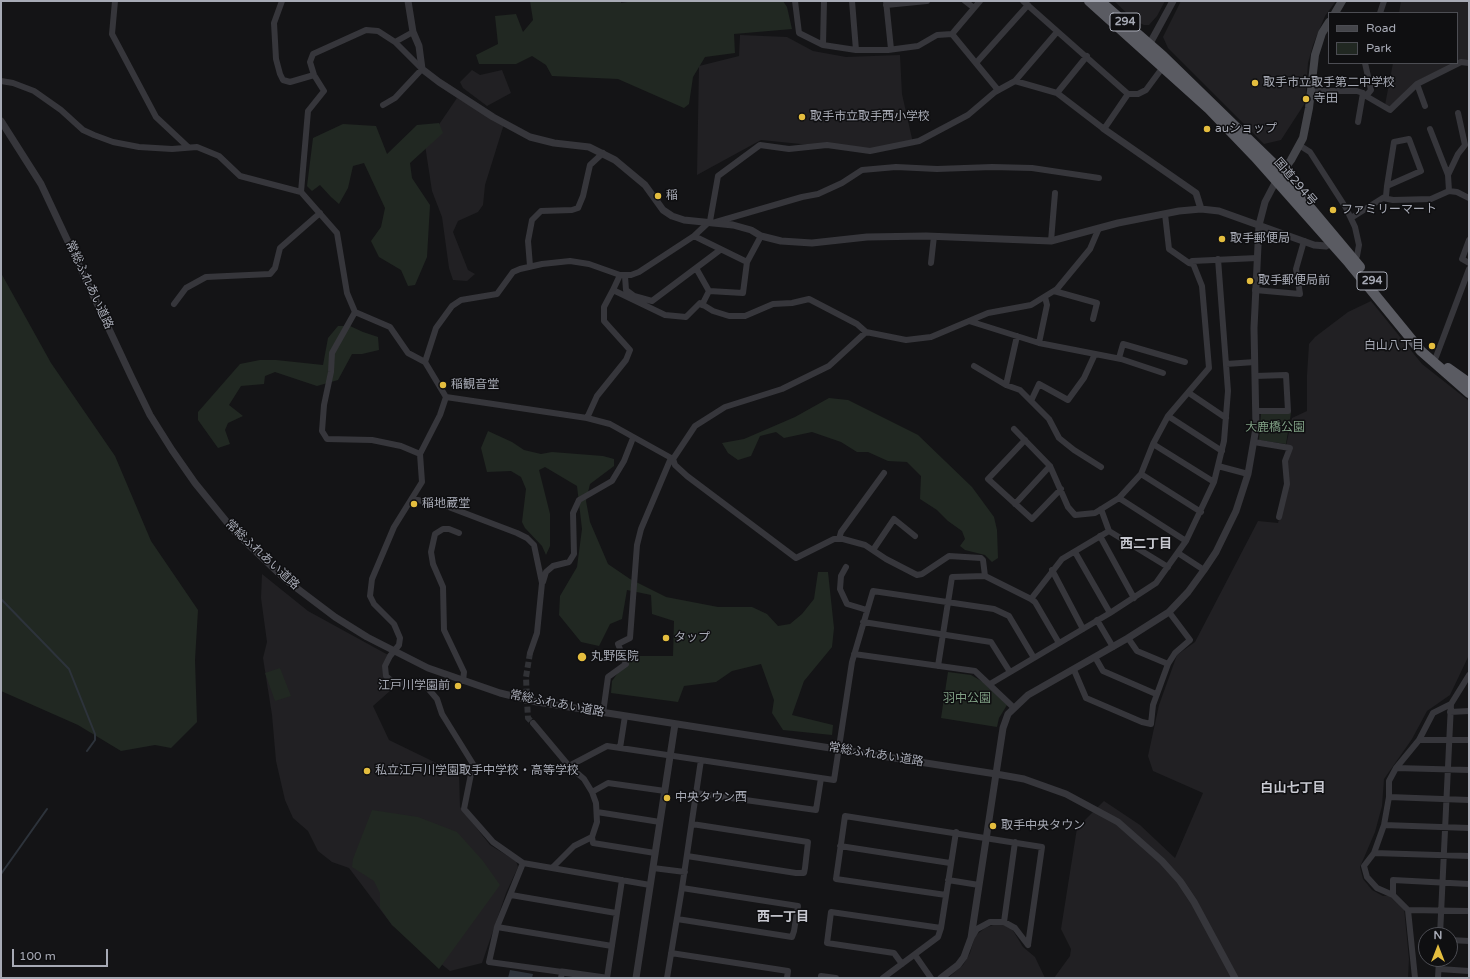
<!DOCTYPE html>
<html>
<head>
<meta charset="utf-8">
<style>
  body { margin:0 }
  #map { position:relative; width:1470px; height:979px; overflow:hidden; background:#141416; font-family:"Varela Round",sans-serif }
  canvas { display:block }
  .frame { position:absolute; inset:0; border:2px solid #a7aab5; pointer-events:none }
  .legend { position:absolute; left:1328px; top:12px; width:130px; height:52px; box-sizing:border-box; background:#0f0f11; border:1px solid #4c4d53; margin:0; padding:5px 7px; list-style:none; font-size:12px; color:#a7aab5 }
  .legend li { display:flex; align-items:center; gap:8px; height:20px }
  .legend b { width:20px; border:1px solid #4c4d53 }
  .north { position:absolute; left:1418px; top:927px; width:40px; height:40px; box-sizing:border-box; background:#0f0f11; border:1px solid #4c4d53; border-radius:50%; rotate:0deg; font-size:11px; font-weight:700; line-height:16px; text-align:center; color:#a7aab5 }
  .north::after { content:''; display:block; margin:auto; width:14px; height:18px; background:#e4bd3e; clip-path:polygon(50% 0,100% 100%,50% 72%,0 100%) }
  .scale { position:absolute; left:12px; top:949px; width:96px; height:18px; box-sizing:border-box; border:2px solid #a7aab5; border-top:0; padding-left:5px; font-size:12px; line-height:14px; white-space:nowrap; color:#a7aab5; -webkit-text-stroke:3px #0f0f11; paint-order:stroke }
</style>
</head>
<body>
<div id="map">
<canvas width="1470" height="979"></canvas>
<div class="frame"></div>
<ul class="legend">
<li><b style="height:5px;background:#44454a"></b>Road</li>
<li><b style="height:11px;background:#212822"></b>Park</li>
</ul>
<div class="north">N</div>
<div class="scale">100 m</div>
</div>
<script>
const context = document.querySelector('canvas').getContext('2d');
context.lineJoin = 'round';
function fill(path, color) {
  context.fillStyle = color;
  context.fill(path, 'evenodd');
}
function shape(rows) {
  const path = new Path2D();
  for (const r of rows) {
    path.moveTo(r[0], r[1]);
    for (let i = 2; i < r.length; i += 2) path.lineTo(r[i], r[i + 1]);
  }
  return path;
}
function trace(path, color, width, dash) {
  context.strokeStyle = color;
  context.lineWidth = width;
  context.lineCap = dash ? 'butt' : 'round';
  context.setLineDash(dash || []);
  context.stroke(path);
}
function drawText(font, color, halo, rows, align = 'center') {
  context.font = font + ' "Varela Round","Noto Sans JP",sans-serif';
  context.lineWidth = 3;
  context.setLineDash([]);
  context.textBaseline = 'middle';
  context.strokeStyle = halo;
  context.fillStyle = color;
  for (const [text, x, y, turn = 0] of rows) {
    context.save();
    context.translate(x, y);
    context.rotate((+turn || 0) * Math.PI / 180);
    context.textAlign = isNaN(turn) ? turn : align;
    if (halo) context.strokeText(text, 0, 0);
    context.fillText(text, 0, 0);
    context.restore();
  }
}
fill(shape([
  [1114,1,1165,1,1157,16,1149,25,1144,25,1135,21],
  [1181,1,1336,1,1325,16,1313,45,1308,63,1305,103,1281,140,1264,144,1168,48,1163,37],
  [1401,1,1469,1,1469,61,1457,63,1457,13,1399,13],
  [740,35,787,37,813,51,846,57,900,55,902,94,913,143,870,151,761,140,697,175,699,66,739,56],
  [1393,63,1455,63,1421,79,1389,107,1385,105],
  [472,70,480,75,502,70,511,93,487,106,463,88,460,82],
  [457,98,504,124,485,185,483,205,478,212,458,221,453,232,468,270,475,274,467,281,453,280,449,268,442,217,432,191,425,145],
  [1371,301,1422,364,1469,401,1469,655,1450,695,1427,711,1412,739,1384,779,1382,806,1375,832,1360,867,1363,879,1372,890,1383,896,1393,895,1404,908,1409,959,1408,978,1054,978,1070,956,1071,949,1061,929,1077,828,1104,801,1140,825,1175,858,1203,793,1153,771,1148,756,1159,705,1177,655,1195,642,1258,521,1278,523,1289,483,1286,446,1292,418,1307,411,1307,375,1309,344,1315,337,1348,312],
  [262,574,308,611,390,656,386,676,391,690,373,706,389,740,459,774,460,807,490,845,516,861,518,867,506,893,482,963,450,971,392,925,349,868,332,862,318,851,308,831,293,818,285,800,276,761,272,715,263,658,267,642,261,598],
  [996,924,1004,925,1012,929,1023,947,1035,957,1045,978,948,978,963,965,970,953,975,936,985,928]
]), '#212023');
fill(shape([
  [530,1,621,1,621,3,634,1,783,1,787,7,792,29,734,34,735,53,705,57,693,77,689,104,684,108,618,79,552,76,546,65,532,56,516,64,479,64,476,55,498,44,495,16,516,14,523,32,533,20],
  [439,123,443,133,410,163,412,178,430,205,427,257,415,285,408,286,401,270,379,257,371,241,381,227,385,208,364,163,353,166,348,188,339,204,331,197,320,185,312,191,307,186,313,138,343,124,376,126,387,154,417,125],
  [1,273,51,363,115,456,151,541,198,610,195,660,197,722,171,748,155,745,121,751,78,725,1,691],
  [338,326,350,326,363,332,378,337,379,350,362,354,352,354,338,380,317,386,275,372,265,376,264,384,241,386,229,405,243,416,228,423,225,430,230,444,218,448,198,420,198,412,240,364,260,360,276,360,323,365,328,338],
  [829,398,848,400,918,435,972,487,994,517,997,530,998,558,992,562,985,555,965,550,960,546,965,539,962,531,948,521,937,510,920,499,921,476,907,462,888,461,868,452,857,452,841,442,812,432,784,438,776,432,760,436,751,456,738,460,728,453,722,443,744,439,795,417],
  [1261,413,1291,413,1286,444,1259,440],
  [488,431,512,442,524,450,541,454,552,452,603,456,614,459,614,466,590,484,586,501,590,522,608,564,630,579,666,597,718,607,752,607,767,614,778,626,790,624,802,614,814,599,818,572,828,572,834,628,832,647,804,681,792,715,833,725,832,735,783,730,772,713,774,700,761,664,732,671,716,682,684,686,678,702,611,693,612,681,630,656,673,656,674,621,652,614,651,595,627,590,622,619,610,624,599,646,581,642,559,615,560,596,577,567,582,529,577,486,545,467,539,470,550,514,550,546,546,555,542,546,525,528,522,522,526,489,521,477,511,471,487,472,481,448],
  [280,668,291,696,275,701,265,673],
  [948,672,971,675,983,682,1007,705,999,718,997,727,941,718],
  [372,810,418,817,457,832,483,861,500,885,439,969,392,925,380,908,380,893,374,881,352,867,353,859]
]), '#212822');
fill(shape([
  [510,970,533,974,532,978,508,978]
]), '#2d333b');
trace(shape([
  [1,599,69,669,95,734,95,740,87,751],
  [1,874,47,809]
]), '#2d333b', 2);
trace(shape([
  [530,653,526,677,527,701,528,718,533,723]
]), '#313236', 6, [6, 3]);
trace(shape([
  [115,1,112,34,156,117,188,147],
  [282,1,274,23,276,59,280,74,283,80,290,82,314,75],
  [795,1,799,33,823,45,856,50,888,50,918,46,937,35,952,34,998,90],
  [852,1,856,50],
  [886,1,891,49],
  [965,1,974,8],
  [886,5,927,1],
  [1380,13,1384,1],
  [952,34,980,1],
  [823,45,824,1],
  [976,63,1028,5],
  [1365,63,1371,90,1366,96,1390,110,1417,84,1461,62,1469,63],
  [1,81,13,83,34,91,61,110,83,130,94,135,113,142,139,147,172,149,197,147,219,156,240,176,301,192,337,233,347,293,355,312,390,327,408,353,425,362],
  [1015,81,1057,32],
  [1417,84,1425,106],
  [1311,91,1357,91,1363,93],
  [1057,93,1087,56],
  [1128,94,1138,94,1146,90,1163,67],
  [383,105,395,98,422,69,395,42],
  [1358,122,1363,93,1365,95],
  [1299,145,1310,152,1346,208,1355,227,1359,245,1357,256,1353,261],
  [1448,175,1458,154,1465,145,1458,113],
  [1449,191,1457,192,1469,198],
  [301,192,308,111,324,91,314,75,310,62,313,54,366,30,378,31,395,42,413,32],
  [1383,198,1393,200,1431,199,1449,191,1448,175,1430,129],
  [1165,214,1169,249,1189,263,1193,264],
  [1351,218,1386,196,1387,186,1394,142,1409,139,1421,171,1387,186],
  [716,222,802,197,818,194,842,183,862,170,896,167,937,169,992,167,1032,168,1099,178],
  [694,236,747,262,761,236],
  [1469,240,1462,259,1469,263],
  [1051,241,1055,193],
  [931,263,934,236],
  [530,266,528,241,532,220,541,211,572,210,578,208,583,196,590,165,603,153],
  [696,268,709,291,743,293,747,262],
  [620,275,613,290,665,315,686,317,700,303,713,311,729,316,745,316,773,304,792,303,809,299,857,324,866,332],
  [625,276,626,290,634,296,652,301,720,250],
  [1255,290,1300,294,1296,269,1304,241],
  [1054,291,1097,303,1093,319],
  [1045,297,1047,305,1039,343,1121,359,1163,373],
  [174,304,186,288,206,277,270,274,275,268,280,248,320,213],
  [702,305,709,291],
  [355,312,332,353,331,372,324,405,322,431,327,439,372,440,401,446,420,454],
  [969,321,1039,343],
  [1095,354,1084,378,1068,400,1039,384,1031,401,1049,419,1059,438,1074,450,1101,467],
  [1436,357,1469,269],
  [1119,358,1123,344,1185,362],
  [1226,364,1255,362],
  [974,366,1006,385,1020,390,1031,401],
  [1255,376,1286,375,1288,411,1256,411],
  [1006,385,1017,336],
  [1189,393,1226,418],
  [446,397,587,418,610,424,673,459,695,426,725,407,782,389,829,366,866,332,906,340,931,337,988,313,1031,305,1057,289,1090,249,1099,228],
  [1168,416,1222,451],
  [587,418,597,396,626,360,630,350,604,321,604,307,613,290],
  [1014,429,1050,466,1068,507,1075,515,1095,513,1119,498,1141,474,1153,444,1168,416,1209,368,1202,286,1192,261,1257,258],
  [1025,440,988,479,1032,519,1061,489],
  [1254,442,1290,448,1285,461,1287,484,1279,517],
  [1153,444,1214,482],
  [673,459,675,465,687,476,796,558,834,539,843,539,865,545,886,559,917,575,922,574,949,556,981,558,983,560,985,576],
  [1218,466,1248,474],
  [1141,474,1201,512],
  [1119,498,1186,541],
  [413,499,446,506,517,533,527,538,534,545,542,583,537,633,530,653],
  [1015,504,1050,466],
  [1101,509,1109,531,1168,567],
  [459,533,449,529,443,529,435,534,431,552,433,564,443,587,444,630,464,672,463,681],
  [1100,536,1134,598],
  [839,539,841,532,884,473],
  [873,550,894,519,915,536],
  [1075,552,1110,613],
  [1178,553,1204,570],
  [846,567,841,576,840,589,847,604,867,610],
  [1052,570,1083,629],
  [543,582,546,572,553,566,569,562,574,554,573,513,579,500,612,481,624,461,633,438],
  [1031,599,1062,559,1109,531],
  [1097,620,1113,647],
  [863,622,991,642,1010,672],
  [1128,638,1137,651,1168,664],
  [854,654,975,671,1013,707],
  [1095,657,1103,671,1156,694],
  [938,666,952,577,985,576,1031,599,1035,602,1059,643],
  [1074,670,1086,698,1142,722,1151,724,1153,705,1168,664,1175,653,1190,640,1169,612],
  [990,684,1110,613,1156,583,1186,541,1214,482,1224,441,1228,391,1218,259],
  [1450,712,1469,711],
  [603,713,608,677,626,664,618,644,630,638,637,545,641,529,671,458],
  [533,723,569,766],
  [1419,740,1469,740],
  [620,748,625,716],
  [1396,768,1469,770],
  [592,792,608,783,665,791],
  [696,793,816,810,821,778],
  [1389,797,1469,800],
  [597,812,660,822],
  [1384,825,1469,828],
  [592,837,593,843,655,853],
  [840,846,950,863],
  [1374,853,1469,856],
  [687,856,796,873,804,873,805,868,808,842,692,824],
  [523,863,497,927,489,962,562,972,561,978],
  [552,868,574,846,592,837,597,822,596,803,592,792,584,779,569,766,607,746,834,780,852,662,873,591,994,609,1009,616,1034,658],
  [653,868,685,872],
  [948,880,979,885],
  [650,885,523,863,493,842,464,809,473,764,442,714,437,699,425,685,393,682,386,676,385,666,390,656,399,645,400,638,394,624,374,604,370,596,372,579,394,527,422,482,420,454,440,415,446,397,425,362,436,328,452,306,461,300,497,294,513,272,520,269,542,264,570,261,589,264,620,275,631,275,639,272,694,236,710,221,718,176,760,145,789,149,827,145,870,151,919,141,968,115,995,92,1015,81,1057,93,1104,129,1128,94,1023,1],
  [511,895,616,913],
  [946,895,836,879,845,816,1042,847,1028,945],
  [1393,895,1393,880,1469,884],
  [1408,910,1469,911],
  [677,919,792,937,794,931,798,906,682,888],
  [1004,922,1015,842],
  [497,927,612,946],
  [1440,935,1451,704],
  [972,937,977,929,990,922,1004,922,1015,928,1028,945],
  [1450,940,1469,941],
  [671,953,788,971,787,978],
  [915,955,931,978],
  [902,964,894,953,827,943,831,912,941,928],
  [1439,969,1469,971],
  [607,978,622,880],
  [667,978,682,888,701,760],
  [821,978,821,976,836,978],
  [883,978,938,937,941,928,956,832],
  [1415,978,1408,910,1393,895,1377,888,1367,877,1364,866,1374,853,1384,825,1389,797,1389,781,1396,768,1419,740,1433,713,1451,704,1469,675],
  [1438,978,1439,959]
]), '#36363b', 6);
trace(shape([
  [408,1,413,32,419,46,422,69,439,82,493,117,530,137,554,143,589,147,615,160,645,185,663,210,672,216,684,220,733,225,751,230,761,236,781,241,812,243,867,237,926,236,1051,241,1118,223,1179,211,1201,209,1219,211,1314,245,1326,246,1331,243],
  [1148,47,1173,1],
  [1,121,41,184,131,376,150,415,172,450,195,483,235,532,286,580,335,617,367,637,428,668,500,693,537,702,996,774,1024,779,1066,794,1118,822,1162,861,1180,881,1194,902,1235,978],
  [1104,129,1196,193,1201,209],
  [562,972,605,978],
  [636,978,675,724],
  [941,978,958,965,964,957,971,938,1003,728,1008,714,1028,695,1128,638,1169,612,1188,592,1204,570,1216,552,1236,511,1248,474,1256,428,1254,328,1259,225,1265,202,1276,181]
]), '#36363b', 7);
trace(shape([
  [1335,13,1342,1],
  [1278,178,1291,160,1303,138,1309,108,1315,55,1322,33,1329,22]
]), '#44454a', 8);
trace(shape([
  [1089,1,1209,109,1255,157,1349,263,1421,351,1469,393],
  [1100,1,1163,56,1272,162,1360,267],
  [1448,368,1469,383]
]), '#5a5b62', 10);
for (const [x, y, r, color] of [
  [1255,83,4,"#e4bd3e"],
  [1306,99,4,"#e4bd3e"],
  [802,117,4,"#e4bd3e"],
  [1207,129,4,"#e4bd3e"],
  [658,196,4,"#e4bd3e"],
  [1333,210,4,"#e4bd3e"],
  [1222,239,4,"#e4bd3e"],
  [1250,281,4,"#e4bd3e"],
  [1432,346,4,"#e4bd3e"],
  [443,385,4,"#e4bd3e"],
  [414,504,4,"#e4bd3e"],
  [666,638,4,"#e4bd3e"],
  [582,657,5,"#e4bd3e"],
  [458,686,4,"#e4bd3e"],
  [367,771,4,"#e4bd3e"],
  [667,798,4,"#e4bd3e"],
  [993,826,4,"#e4bd3e"]
]) {
  const dot = new Path2D();
  dot.arc(x, y, r, 0, 2 * Math.PI);
  context.fillStyle = color;
  context.fill(dot);
  trace(dot, '#0f0f11', 1.5);
}
for (const [x, y, w] of [
  [1125,22,30],
  [1372,281,30]
]) {
  const box = new Path2D();
  box.roundRect(x - w / 2, y - 9, w, 18, 3);
  context.fillStyle = '#0f0f11';
  context.fill(box);
  trace(box, '#a7aab5', 1);
}
drawText('bold 11px', '#a7aab5', null, [
  ["294",1125,22],
  ["294",1372,281]
]);
drawText('12px', '#a7aab5', '#0f0f11', [
  ["取手市立取手第二中学校",1263,83],
  ["寺田",1314,99],
  ["取手市立取手西小学校",810,117],
  ["auショップ",1215,129],
  ["稲",666,196],
  ["ファミリーマート",1341,210],
  ["取手郵便局",1230,239],
  ["取手郵便局前",1258,281],
  ["白山八丁目",1424,346,"right"],
  ["稲観音堂",451,385],
  ["稲地蔵堂",422,504],
  ["タップ",674,638],
  ["丸野医院",591,657],
  ["江戸川学園前",450,686,"right"],
  ["私立江戸川学園取手中学校・高等学校",375,771],
  ["中央タウン西",675,798],
  ["取手中央タウン",1001,826]
], 'left');
drawText('12px', '#a7aab5', '#0f0f11', [
  ["国道294号",1295,182,49],
  ["常総ふれあい道路",89,285,65],
  ["常総ふれあい道路",262,555,43],
  ["常総ふれあい道路",557,704,11],
  ["常総ふれあい道路",876,755,9]
]);
drawText('12px', '#7f9f84', '#0f0f11', [
  ["大鹿橋公園",1275,428],
  ["羽中公園",967,699]
]);
drawText('bold 13px', '#c8c9d1', '#0f0f11', [
  ["西二丁目",1146,545],
  ["白山七丁目",1293,789],
  ["西一丁目",783,918]
]);
</script>
</body>
</html>
